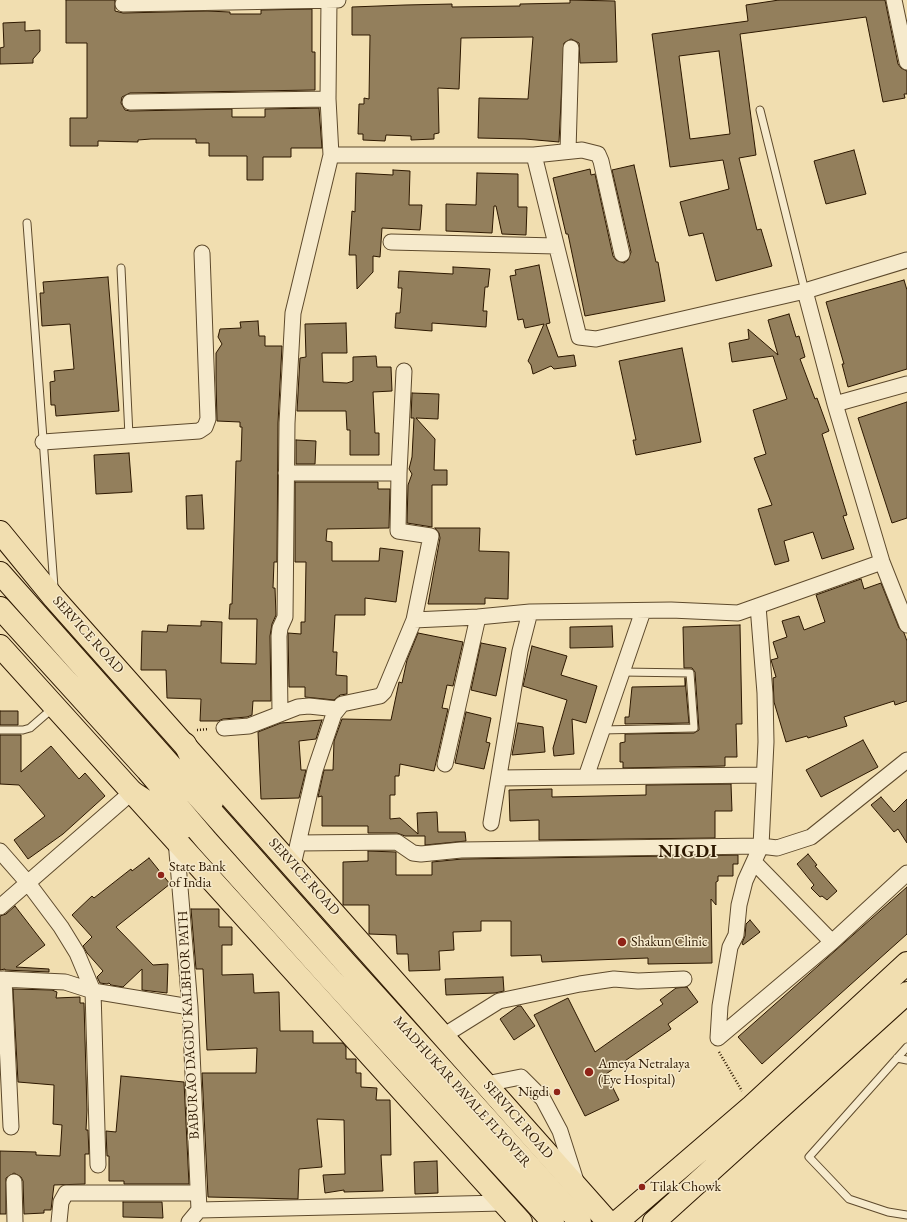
<!DOCTYPE html>
<html>
<head>
<meta charset="utf-8">
<style>
  body { margin:0 }
  canvas { display:block; background:#f1deb0 }
</style>
</head>
<body>
<canvas width="907" height="1222"></canvas>
<script>
const context = document.querySelector('canvas').getContext('2d');
context.lineJoin = 'round';
function fill(path, color) {
  context.fillStyle = color;
  context.fill(path, 'evenodd');
}
function shape(rows) {
  const path = new Path2D();
  for (const r of rows) {
    path.moveTo(r[0], r[1]);
    for (let i = 2; i < r.length; i += 2) path.lineTo(r[i], r[i + 1]);
  }
  return path;
}
function trace(path, color, width, dash) {
  context.strokeStyle = color;
  context.lineWidth = width;
  context.lineCap = dash ? 'butt' : 'round';
  context.setLineDash(dash || []);
  context.stroke(path);
}
function drawText(font, color, halo, rows, align = 'center') {
  context.font = font + ' "EB Garamond",serif';
  context.lineWidth = 3;
  context.setLineDash([]);
  context.textBaseline = 'middle';
  context.strokeStyle = halo;
  context.fillStyle = color;
  for (const [text, x, y, turn = 0] of rows) {
    context.save();
    context.translate(x, y);
    context.rotate((+turn || 0) * Math.PI / 180);
    context.textAlign = isNaN(turn) ? turn : align;
    if (halo) context.strokeText(text, 0, 0);
    context.fillText(text, 0, 0);
    context.restore();
  }
}
const building = shape([
  [66,0,115,0,115,11,123,13,207,11,230,12,230,14,261,14,261,10,312,9,312,52,315,52,315,90,130,93,122,97,121,103,125,110,130,111,232,109,232,117,265,117,265,109,319,108,322,148,291,148,291,157,263,157,263,180,247,180,247,156,209,156,209,143,196,143,196,139,151,139,138,140,138,142,98,141,98,146,70,146,70,118,87,118,87,43,66,43,66,0],
  [570,0,615,1,617,62,580,63,579,43,571,39,564,43,559,142,525,139,478,138,479,98,528,99,533,37,461,38,459,89,438,88,439,133,434,134,434,139,411,140,411,136,386,135,385,141,363,140,363,134,358,134,359,104,364,104,364,98,369,99,370,35,352,35,352,7,405,5,452,4,452,7,520,6,520,4,570,3,570,0],
  [779,0,885,0,898,64,901,68,907,71,907,94,904,94,905,98,883,102,866,17,740,34,756,155,739,158,757,230,761,229,772,266,716,281,703,233,689,236,680,202,729,189,723,160,670,167,652,34,748,21,746,5,779,0],
  [719,51,730,134,690,139,679,56,719,51],
  [25,22,25,31,40,30,40,51,33,59,33,63,0,64,0,48,4,47,3,23,25,22],
  [854,150,866,194,826,204,814,161,854,150],
  [634,165,656,262,658,262,665,301,585,316,568,234,566,234,553,178,590,169,591,175,595,174,613,256,616,260,624,263,628,260,631,252,612,170,634,165],
  [393,170,410,171,409,205,422,205,420,230,382,228,380,257,373,256,373,272,357,289,356,255,349,255,352,211,355,212,356,173,393,175,393,170],
  [477,173,518,174,518,207,527,207,526,235,502,234,496,206,494,206,492,233,446,231,446,204,476,205,477,173],
  [539,265,550,323,546,324,558,357,574,355,576,366,554,369,551,366,533,374,531,365,528,361,544,324,525,328,523,319,518,320,510,276,516,275,515,270,539,265],
  [453,267,490,269,488,287,485,287,483,311,487,311,486,327,432,323,432,331,395,328,396,313,400,313,402,288,398,288,399,271,453,274,453,267],
  [108,277,119,411,56,416,55,405,51,405,50,382,55,381,54,371,74,369,70,324,42,326,40,293,44,293,43,282,108,277],
  [904,280,907,290,907,369,848,387,842,364,844,364,826,302,904,280],
  [789,314,796,337,799,336,805,357,800,359,815,399,817,398,829,431,822,434,847,515,843,516,854,549,822,559,813,532,784,541,789,561,775,565,758,509,772,505,754,458,766,454,753,410,787,399,773,356,732,362,729,343,749,339,748,329,778,355,768,320,789,314],
  [258,321,259,336,265,336,265,346,282,346,278,423,277,562,274,562,273,588,275,588,276,615,272,624,270,636,271,701,253,701,252,715,247,717,223,719,218,721,200,721,201,699,167,698,166,670,141,670,142,631,167,632,168,625,201,626,201,621,222,622,221,663,256,664,257,619,229,619,230,604,232,604,236,461,241,461,242,427,240,427,240,422,217,421,216,380,216,353,222,344,218,337,220,329,241,328,240,322,258,321],
  [346,323,347,353,322,353,323,382,347,383,353,381,353,357,376,356,377,367,391,367,392,391,373,392,375,433,379,433,379,455,350,455,350,430,347,430,346,411,297,411,300,358,306,357,305,324,346,323],
  [682,348,701,442,636,455,633,440,636,440,619,361,682,348],
  [412,393,439,394,438,419,416,418,435,439,434,470,447,470,447,485,432,485,432,527,407,523,408,485,412,474,409,469,412,457,414,418,411,418,412,393],
  [907,402,907,518,892,523,858,418,907,402],
  [296,440,316,441,315,464,296,464,296,440],
  [129,453,132,492,96,494,94,455,129,453],
  [295,482,378,482,378,489,390,489,389,528,327,529,326,541,332,542,332,561,379,561,380,548,403,551,396,602,365,598,365,615,335,615,333,652,337,652,336,675,347,676,347,694,340,695,334,700,305,697,305,687,289,687,288,633,301,634,301,622,305,622,306,562,295,562,295,482],
  [202,495,204,529,187,529,186,496,202,495],
  [435,528,480,528,479,551,509,552,508,599,485,598,485,604,428,604,440,538,439,533,435,528],
  [861,579,864,589,881,583,899,628,904,633,907,641,907,701,895,705,894,701,844,717,847,726,808,738,807,736,786,742,774,702,773,678,776,677,771,660,778,658,773,642,787,637,782,621,799,616,804,630,825,622,816,595,861,579],
  [740,625,742,724,736,724,737,757,725,757,725,766,623,768,623,762,620,762,620,743,625,742,625,734,694,733,699,730,695,672,692,668,684,668,683,627,740,625],
  [612,626,613,647,570,648,570,627,612,626],
  [418,633,463,642,453,686,447,685,442,708,448,709,434,771,400,764,399,776,395,776,395,795,390,795,390,819,400,818,418,834,417,813,437,812,438,832,465,832,466,841,425,845,425,836,405,836,397,833,368,833,368,826,322,826,322,796,318,797,324,770,333,770,334,741,342,719,391,720,399,682,402,683,407,660,418,633],
  [481,643,506,648,496,696,471,690,481,643],
  [532,646,567,656,561,675,597,686,586,723,572,719,574,754,554,756,553,748,567,700,523,686,532,646],
  [685,678,689,723,625,724,625,717,629,717,632,687,685,686,685,678],
  [0,711,18,711,18,725,0,725,0,711],
  [466,712,491,718,486,742,490,743,484,769,455,763,466,712],
  [322,720,316,739,299,741,301,770,306,770,299,798,261,799,258,732,281,723,322,720],
  [518,723,543,727,545,752,512,755,518,723],
  [0,735,21,735,21,772,51,746,79,779,85,773,105,796,63,834,28,859,14,840,45,816,19,785,0,784,0,735],
  [863,740,878,767,821,797,806,770,863,740],
  [731,784,732,811,715,811,715,838,539,840,539,820,510,821,509,790,552,789,552,797,646,795,646,785,731,784],
  [881,797,894,812,907,799,907,843,898,829,894,832,871,805,881,797],
  [368,851,396,852,396,875,432,875,432,862,462,859,738,855,738,864,733,864,733,876,718,876,718,881,716,882,716,905,711,899,712,963,648,964,648,958,542,962,541,955,511,956,511,921,481,921,481,931,453,932,454,950,439,951,440,970,409,971,408,954,397,954,396,935,369,934,369,905,343,905,343,862,368,861,368,851],
  [808,854,817,865,815,866,837,891,827,900,822,896,820,897,811,888,814,885,797,864,808,854],
  [149,858,170,884,116,927,153,965,168,964,167,993,142,990,142,969,123,987,111,985,109,983,107,984,100,983,97,977,103,971,87,953,83,946,92,937,72,915,92,896,94,898,131,869,132,871,149,858],
  [907,887,907,934,762,1064,738,1037,907,887],
  [15,906,45,945,16,967,49,969,49,972,5,970,5,969,0,970,0,916,6,914,15,906],
  [191,909,219,909,219,927,232,927,232,945,222,945,222,975,253,974,254,993,279,992,280,1031,313,1031,313,1043,343,1043,346,1047,346,1059,356,1059,356,1073,361,1073,361,1087,377,1088,376,1100,390,1100,391,1155,381,1155,383,1191,344,1192,344,1190,325,1193,323,1175,345,1174,344,1120,317,1119,322,1167,299,1169,298,1199,208,1197,202,1073,256,1073,257,1048,207,1050,203,969,196,969,191,909],
  [750,920,760,932,743,945,742,943,745,936,746,924,750,920],
  [503,977,504,991,495,993,446,995,445,979,503,977],
  [687,987,698,1002,668,1024,671,1029,606,1074,619,1100,585,1116,534,1015,568,998,595,1052,663,1004,660,1000,676,988,687,987],
  [13,989,52,990,57,992,56,998,80,997,80,1003,84,1003,87,1110,86,1130,88,1130,89,1154,85,1154,85,1184,54,1185,51,1210,44,1210,44,1213,24,1214,23,1181,21,1177,14,1173,6,1178,6,1214,0,1214,0,1151,36,1152,36,1155,60,1156,62,1125,53,1124,54,1085,18,1082,13,989],
  [518,1006,521,1006,535,1026,514,1040,500,1019,518,1006],
  [121,1076,184,1082,189,1184,124,1184,124,1181,109,1181,109,1156,107,1156,106,1131,116,1132,121,1076],
  [437,1161,438,1193,415,1194,414,1162,437,1161],
  [123,1202,162,1202,163,1218,123,1217,123,1202]
]);
fill(building, '#937f5c');
trace(building, '#2d1800', 1);
const lane = shape([
  [760,110,805,291],
  [27,223,54,587],
  [121,268,129,436],
  [0,730,23,730,30,728,53,708],
  [602,730,694,728,690,673,622,672],
  [907,1047,809,1157,849,1199,888,1212,907,1215],
  [897,1058,907,1060]
]);
const street = shape([
  [894,0,907,62],
  [123,4,338,0],
  [130,102,328,99],
  [568,151,571,48],
  [331,155,534,155,579,337,596,339,805,291,907,260],
  [534,155,582,150,598,154,601,161,622,254],
  [391,242,556,246],
  [805,291,835,404,882,562,907,625],
  [835,404,907,384],
  [43,442,199,431,205,427,208,419,202,253],
  [286,473,399,473],
  [414,620,478,617,530,612,671,610,738,613,882,562],
  [280,713,279,636,280,628,285,617,287,423,293,313,331,155,328,99,329,0],
  [224,728,249,726,298,707,309,706,337,709],
  [445,764,478,617],
  [586,777,643,611],
  [499,778,764,775],
  [491,823,520,651,530,612],
  [176,840,190,1007,199,1210],
  [298,843,397,842,413,853,421,854,461,850,761,846,777,848,811,837,907,760],
  [0,851,28,883,61,927,77,953,93,991,190,1007],
  [755,863,832,942],
  [293,865,315,770,334,714,342,704,380,696,384,692,414,620,431,536,398,531,399,473,404,371],
  [0,907,132,792],
  [0,979,65,982,93,991,98,1165],
  [4,979,11,1127],
  [443,1036,499,1001,580,984,614,979,638,981,684,979],
  [718,1038,720,1006,730,947,736,935,739,905,745,881,761,846,766,742,765,693,758,606],
  [718,1038,832,942,907,873],
  [486,1084,521,1077,543,1099,560,1131,576,1181],
  [14,1182,15,1222],
  [59,1222,61,1202,66,1193,198,1193],
  [189,1222,199,1210,503,1203]
]);
const primary = shape([
  [0,532,54,598,608,1222],
  [0,646,521,1222],
  [617,1222,752,1106,907,963],
  [654,1222,907,993]
]);
const highway = shape([
  [0,573,345,962,580,1222],
  [0,608,147,770,207,841,328,976,553,1222],
  [185,744,212,802],
  [132,792,185,827]
]);
trace(lane, '#5e4a2c', 9);
trace(street, '#5e4a2c', 17);
trace(primary, '#2d1800', 24);
trace(highway, '#2d1800', 24);
trace(shape([
  [197,730,209,729],
  [719,1052,742,1091]
]), '#2d1800', 2.5, [1, 2]);
trace(lane, '#f6eacc', 7);
trace(street, '#f6eacc', 15);
trace(primary, '#f1deb0', 22);
trace(highway, '#f1deb0', 22);
for (const [x, y, r, color] of [
  [161,875,4,"#8f2418"],
  [622,942,5,"#8f2418"],
  [589,1072,5,"#8f2418"],
  [557,1092,4,"#8f2418"],
  [642,1187,4,"#8f2418"]
]) {
  const dot = new Path2D();
  dot.arc(x, y, r, 0, 2 * Math.PI);
  context.fillStyle = color;
  context.fill(dot);
  trace(dot, '#f6eacc', 1.5);
}
drawText('14px', '#2d1800', '#f6eacc', [
  ["SERVICE ROAD",88,635,48],
  ["SERVICE ROAD",304,877,48],
  ["BABURAO DAGDU KALBHOR PATH",189,1025,-93],
  ["MADHUKAR PAVALE FLYOVER",462,1092,48],
  ["SERVICE ROAD",518,1120,49]
]);
drawText('14px', '#2d1800', '#f6eacc', [
  ["State Bank",169,867],
  ["of India",169,883],
  ["Shakun Clinic",631,942],
  ["Ameya Netralaya",598,1064],
  ["(Eye Hospital)",598,1080],
  ["Nigdi",549,1092,"right"],
  ["Tilak Chowk",650,1187]
], 'left');
context.letterSpacing = '1px';
drawText('bold 18px', '#2d1800', '#f6eacc', [
  ["NIGDI",688,852]
]);
context.letterSpacing = '0px';
</script>
</body>
</html>
